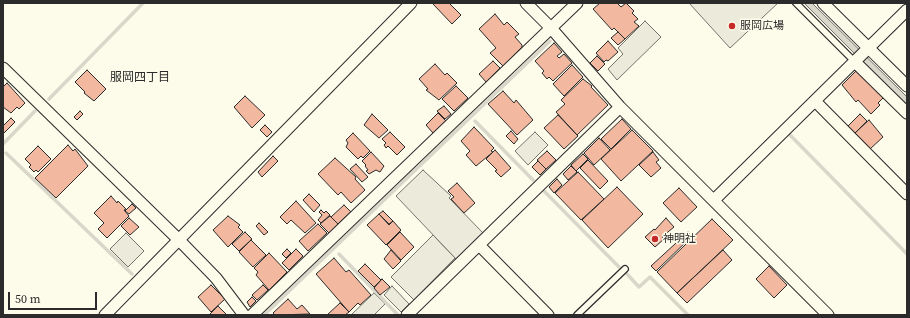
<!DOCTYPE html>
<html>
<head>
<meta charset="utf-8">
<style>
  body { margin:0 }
  #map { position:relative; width:910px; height:318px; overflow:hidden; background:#fdfbea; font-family:"Source Serif 4",serif }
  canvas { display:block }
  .frame { position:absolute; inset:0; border:4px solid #2b2b2b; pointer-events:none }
  .scale { position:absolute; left:8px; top:292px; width:89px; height:18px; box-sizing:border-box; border:2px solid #2b2b2b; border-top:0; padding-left:5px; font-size:12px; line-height:14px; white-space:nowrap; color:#2b2b2b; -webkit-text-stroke:3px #fdfbea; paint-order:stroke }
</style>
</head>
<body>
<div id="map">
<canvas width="910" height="318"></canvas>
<div class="frame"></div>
<div class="scale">50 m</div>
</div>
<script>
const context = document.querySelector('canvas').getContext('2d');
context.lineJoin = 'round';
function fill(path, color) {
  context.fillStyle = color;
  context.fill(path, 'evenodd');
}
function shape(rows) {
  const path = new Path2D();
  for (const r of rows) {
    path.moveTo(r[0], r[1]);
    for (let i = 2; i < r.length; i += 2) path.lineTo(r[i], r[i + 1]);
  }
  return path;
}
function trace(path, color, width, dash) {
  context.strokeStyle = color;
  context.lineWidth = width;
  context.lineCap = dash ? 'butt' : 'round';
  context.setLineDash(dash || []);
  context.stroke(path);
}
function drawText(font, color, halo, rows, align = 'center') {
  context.font = font + ' "Source Serif 4","Noto Sans JP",serif';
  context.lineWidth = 3;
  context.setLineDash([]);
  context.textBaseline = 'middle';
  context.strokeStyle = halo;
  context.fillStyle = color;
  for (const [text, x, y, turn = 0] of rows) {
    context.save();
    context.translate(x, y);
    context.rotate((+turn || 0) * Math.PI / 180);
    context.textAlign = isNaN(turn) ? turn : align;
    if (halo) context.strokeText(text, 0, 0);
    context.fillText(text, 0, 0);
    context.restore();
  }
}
const green = shape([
  [689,3,778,3,730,48,689,3],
  [645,21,661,37,617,80,608,69,623,54,618,48,645,21],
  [535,132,548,145,528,165,515,151,535,132],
  [126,233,144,251,128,267,110,249,126,233],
  [433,235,455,258,414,300,391,277,433,235],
  [392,286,409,304,401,312,384,295,392,286],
  [374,293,385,304,374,315,351,315,374,293]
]);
fill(green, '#ecebdb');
trace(green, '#74746e', 1);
const parking = shape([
  [423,170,451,196,449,198,484,234,457,260,396,196,423,170]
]);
fill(parking, '#eceadb');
trace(parking, '#74746e', 1);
const water = shape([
  [804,3,812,3,907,97,907,106,804,3]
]);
fill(water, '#d8d7c9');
trace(water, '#74746e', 1);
trace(shape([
  [49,99,143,3],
  [475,121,533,180],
  [790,135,907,254],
  [3,144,35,111],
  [6,153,132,274],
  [544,191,619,267],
  [339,254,397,314],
  [627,274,639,287,650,277,688,315],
  [264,315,550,41]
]), '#d8d7c9', 3.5);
const building = shape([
  [434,3,449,3,461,15,452,24,433,4,434,3],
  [600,3,617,3,621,7,626,3,634,11,632,13,638,19,634,22,639,26,625,39,614,28,612,30,593,9,600,3],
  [495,14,504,25,507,22,519,34,515,37,522,45,522,47,503,66,490,53,496,48,479,29,495,14],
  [618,32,625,39,618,45,611,38,618,32],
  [608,41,618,52,608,61,606,60,604,62,596,53,608,41],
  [554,43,562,52,557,56,559,58,564,54,572,63,553,81,549,77,547,79,542,73,544,71,535,61,554,43],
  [597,56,605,64,598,71,590,63,597,56],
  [493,61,500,68,486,82,479,74,493,61],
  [435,64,445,75,447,73,457,83,439,100,426,90,428,89,419,79,435,64],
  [572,65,583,77,564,96,553,84,572,65],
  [858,69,884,97,878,103,880,105,871,114,858,100,856,102,842,85,858,69],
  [87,70,106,89,94,101,84,93,85,92,75,82,87,70],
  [583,79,592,86,591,87,608,105,577,135,556,112,565,104,561,100,583,79],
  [7,83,25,103,19,109,17,107,11,113,3,107,3,87,7,83],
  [456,86,468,98,454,111,442,99,456,86],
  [503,91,514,103,516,100,533,120,517,135,488,104,503,91],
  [245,96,265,115,252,128,234,107,245,96],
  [444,106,451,114,445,119,437,111,444,106],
  [80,111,83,114,77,120,74,117,80,111],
  [438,113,446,121,433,133,426,125,438,113],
  [372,114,388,130,379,138,364,125,372,114],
  [860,114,867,121,855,133,848,126,860,114],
  [558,115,578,136,564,149,544,128,558,115],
  [11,118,15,122,3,134,3,126,11,118],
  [622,119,631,129,611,149,601,139,622,119],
  [869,120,883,137,870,149,855,133,869,120],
  [265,125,272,132,267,137,260,130,265,125],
  [474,127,494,148,491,151,493,152,476,166,466,155,470,151,461,141,474,127],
  [632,130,653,151,621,181,601,159,632,130],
  [511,131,518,139,514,144,506,136,511,131],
  [390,132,405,147,397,155,388,146,386,148,384,145,386,143,382,139,390,132],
  [353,133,370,151,363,158,361,156,358,159,346,147,348,143,346,140,353,133],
  [599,138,610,150,594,165,584,153,599,138],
  [68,145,73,151,75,149,88,166,56,198,35,178,68,145],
  [38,146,51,159,38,172,36,170,34,172,29,167,31,165,25,159,38,146],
  [495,150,511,168,501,177,495,171,497,170,486,159,495,150],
  [547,151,556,160,546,169,537,160,547,151],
  [371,152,384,166,380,172,376,170,369,174,366,171,368,170,365,166,366,165,362,161,371,152],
  [653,152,659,160,656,162,661,168,651,177,639,165,653,152],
  [583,154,588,159,576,171,571,165,583,154],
  [273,156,278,161,262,177,258,172,273,156],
  [335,158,356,177,355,179,365,190,351,203,341,192,338,195,318,174,335,158],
  [588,160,608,181,600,189,580,168,588,160],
  [538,161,546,169,540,175,532,167,538,161],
  [356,164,368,177,362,182,350,169,356,164],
  [571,166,577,172,568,180,563,174,571,166],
  [578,172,604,199,581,220,555,193,578,172],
  [557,179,562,185,554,193,549,187,557,179],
  [457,183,475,203,464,213,451,199,454,197,448,191,457,183],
  [617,187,643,214,608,248,582,220,617,187],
  [679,188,697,207,681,222,663,203,679,188],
  [309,194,320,205,314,212,303,200,309,194],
  [111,196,117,203,118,201,126,209,124,210,129,216,107,238,98,229,104,223,94,213,111,196],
  [296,201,316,223,305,233,291,220,287,224,280,217,296,201],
  [132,204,136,208,129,214,125,211,132,204],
  [344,205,351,212,338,224,331,217,344,205],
  [321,210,324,213,326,211,330,215,321,223,318,220,322,215,319,212,321,210],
  [383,211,393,221,389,224,379,214,383,211],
  [379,214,389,225,393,221,401,230,386,245,367,225,379,214],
  [228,216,240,225,238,227,243,232,228,247,213,230,228,216],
  [330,216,338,224,329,233,320,224,330,216],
  [129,218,139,227,130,235,121,226,129,218],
  [666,218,674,227,662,237,664,239,655,247,645,237,654,229,655,230,666,218],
  [712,219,733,240,677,293,657,272,712,219],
  [259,223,268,232,264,235,256,226,259,223],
  [318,224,327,233,308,251,299,241,318,224],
  [245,232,252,239,239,251,232,244,245,232],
  [400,232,414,247,401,260,387,245,400,232],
  [688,232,692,236,656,271,651,266,688,232],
  [251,240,266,255,253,267,239,252,251,240],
  [287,249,291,253,286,258,282,254,287,249],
  [296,249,303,256,289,270,282,263,296,249],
  [391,250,401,261,393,269,384,259,391,250],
  [723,250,732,260,687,303,677,293,723,250],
  [269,253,287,272,269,290,256,275,258,272,254,268,269,253],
  [334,258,346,272,349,270,371,295,360,305,358,303,349,312,316,274,334,258],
  [365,264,381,280,374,287,358,271,365,264],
  [769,266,787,285,774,298,756,279,769,266],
  [382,279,390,287,380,295,374,288,382,279],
  [211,285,225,299,211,312,198,297,211,285],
  [263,285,268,290,257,300,252,295,263,285],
  [252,297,256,301,250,307,247,302,252,297],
  [288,299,297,309,302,305,310,314,275,315,273,313,288,299],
  [340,303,349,312,345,315,327,315,340,303],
  [218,306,227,315,209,315,218,306]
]);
fill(building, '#f2b8a0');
trace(building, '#2b2b2b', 1);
const service = shape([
  [796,3,855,62],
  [577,315,625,269]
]);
const minor = shape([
  [526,3,551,28,620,107,828,315],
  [823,3,907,86],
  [855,62,907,113],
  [3,68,178,239,216,278,244,315],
  [815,101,907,194],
  [714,200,907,10],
  [479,245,548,315],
  [105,315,411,3],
  [252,315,577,3],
  [407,315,620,107]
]);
trace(service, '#2b2b2b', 8);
trace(minor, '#2b2b2b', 13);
trace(service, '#fdfbea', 5.5);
trace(minor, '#fdfbea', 11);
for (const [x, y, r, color] of [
  [732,26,4,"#c62828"],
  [655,239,4,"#c62828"]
]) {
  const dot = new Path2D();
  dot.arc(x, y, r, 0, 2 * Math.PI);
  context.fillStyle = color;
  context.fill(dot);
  trace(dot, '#fdfbea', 1.5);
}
drawText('11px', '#2b2b2b', '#fdfbea', [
  ["服岡広場",740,26],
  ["神明社",663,239]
], 'left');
drawText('12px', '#2b2b2b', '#fdfbea', [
  ["服岡四丁目",140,78]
]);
</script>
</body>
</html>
